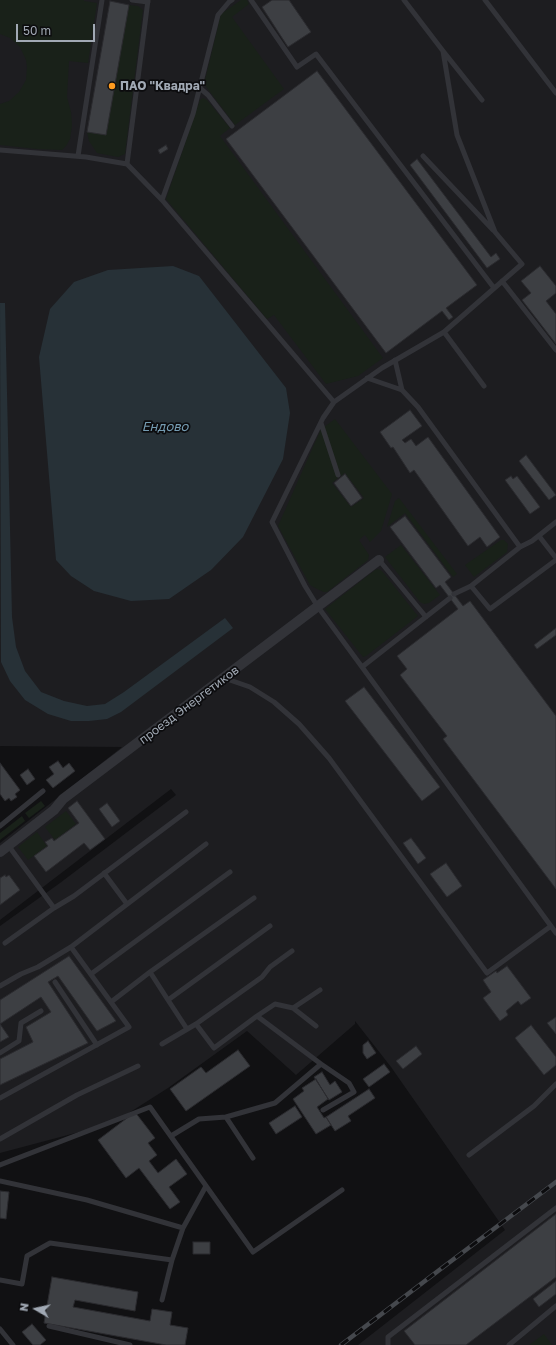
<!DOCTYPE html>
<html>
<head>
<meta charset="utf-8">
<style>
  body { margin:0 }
  #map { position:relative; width:556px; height:1345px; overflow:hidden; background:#111113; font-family:"Golos Text",sans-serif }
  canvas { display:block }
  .north { position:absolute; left:16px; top:1289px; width:40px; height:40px; -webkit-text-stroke:3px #0c0c0e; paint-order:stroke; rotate:279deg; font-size:11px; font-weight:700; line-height:16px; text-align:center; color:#a1a9b4 }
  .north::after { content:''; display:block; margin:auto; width:14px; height:18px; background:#a1a9b4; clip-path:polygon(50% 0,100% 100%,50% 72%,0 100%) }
  .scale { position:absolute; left:16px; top:24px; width:79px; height:18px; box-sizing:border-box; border:2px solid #a1a9b4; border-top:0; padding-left:5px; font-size:12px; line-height:14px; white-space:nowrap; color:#a1a9b4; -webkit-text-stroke:3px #0c0c0e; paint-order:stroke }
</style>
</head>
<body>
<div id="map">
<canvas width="556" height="1345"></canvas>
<div class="north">N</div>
<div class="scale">50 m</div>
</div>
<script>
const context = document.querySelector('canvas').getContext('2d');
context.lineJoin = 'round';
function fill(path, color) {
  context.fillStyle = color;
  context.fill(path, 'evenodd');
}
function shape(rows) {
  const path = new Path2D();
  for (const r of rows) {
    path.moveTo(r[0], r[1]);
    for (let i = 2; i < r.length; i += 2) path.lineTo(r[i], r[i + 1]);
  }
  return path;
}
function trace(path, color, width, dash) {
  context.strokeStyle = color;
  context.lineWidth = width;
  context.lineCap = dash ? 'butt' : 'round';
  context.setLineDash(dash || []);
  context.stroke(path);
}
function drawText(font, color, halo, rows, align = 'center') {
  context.font = font + ' "Golos Text",sans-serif';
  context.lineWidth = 3.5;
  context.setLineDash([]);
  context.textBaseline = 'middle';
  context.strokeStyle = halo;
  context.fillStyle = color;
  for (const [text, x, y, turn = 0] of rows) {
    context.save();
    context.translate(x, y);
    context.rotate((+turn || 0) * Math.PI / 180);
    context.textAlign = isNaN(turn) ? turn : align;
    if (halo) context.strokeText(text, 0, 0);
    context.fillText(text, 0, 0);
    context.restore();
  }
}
fill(shape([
  [0,0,556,0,556,1345,358,1345,505,1230,391,1067,355,1021,355,1024,296,1075,247,1031,168,1088,113,1123,0,1153,0,926,60,883,176,795,171,789,0,920,0,843,122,747,0,746]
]), '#1d1d20');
fill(shape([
  [0,0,84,0,84,1,97,3,88,63,69,61,67,97,71,112,72,125,70,139,66,146,62,150,37,149,0,145,0,104,9,101,19,92,26,80,27,67,26,60,20,47,10,38,0,34],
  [241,0,247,0,249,4,232,17,284,89,235,125,204,84,221,14],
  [129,5,138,6,143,10,125,154,118,157,97,153,89,141,87,132,106,135],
  [203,98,207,100,230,128,220,136,383,358,358,376,326,384,274,315,267,319,166,199,200,100],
  [335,419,392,494,381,531,370,542,365,535,359,540,369,555,368,560,327,592,324,592,317,589,310,585,278,526,321,429,338,478,332,483,351,507,364,498,345,473,341,476,324,427],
  [399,498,457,574,453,577,405,513,387,527,395,501],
  [501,540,504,540,508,544,507,552,474,577,465,565],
  [401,545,440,595,429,603,424,604,420,602,385,557],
  [378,569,382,571,418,616,366,656,363,657,325,609,375,570],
  [41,801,45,806,29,818,25,813],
  [66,811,76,824,55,840,45,827],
  [22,816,25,821,0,840,0,833],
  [37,832,47,846,28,860,18,847],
  [544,1334,552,1345,529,1345]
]), '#192119');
fill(shape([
  [173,266,199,276,286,388,290,413,283,459,243,537,211,570,169,599,131,601,94,591,71,576,56,560,39,357,50,309,74,282,108,270],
  [0,303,5,303,12,617,16,647,25,671,41,692,64,701,87,706,105,704,124,692,225,618,233,628,121,712,107,719,89,721,71,721,48,714,25,700,10,681,1,662]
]), '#273137');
const building = shape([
  [272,0,289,0,311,32,288,47,262,7,272,0],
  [110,1,129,5,106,135,87,132,110,1],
  [317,71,477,285,446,308,453,317,449,320,442,311,386,353,226,139,317,71],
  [166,145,168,149,160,154,158,150,166,145],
  [417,159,491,257,496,253,500,259,487,268,410,165,417,159],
  [540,266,556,286,556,293,546,301,556,314,556,344,522,300,531,293,521,281,540,266],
  [410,410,422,426,402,440,405,443,411,439,416,446,428,437,500,537,487,547,480,537,468,546,414,470,410,473,393,447,391,448,380,432,410,410],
  [526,455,556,495,549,500,519,461,526,455],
  [345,474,362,498,351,506,334,483,345,474],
  [511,476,513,479,517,476,540,507,530,514,505,480,511,476],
  [405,516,451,577,445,582,463,606,470,601,556,716,556,889,443,739,447,736,400,675,407,669,397,656,458,609,440,585,436,588,390,527,405,516],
  [556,628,556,635,537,649,534,645,556,628],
  [364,687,440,787,422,801,345,701,364,687],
  [58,761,63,768,69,763,75,771,53,788,46,780,54,774,49,767,58,761],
  [0,763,20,790,15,794,17,797,11,801,9,798,5,801,0,794,0,763],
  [28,769,35,779,27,785,20,775,28,769],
  [77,801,105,839,90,850,84,843,46,872,34,856,48,846,45,842,52,838,54,841,79,823,68,808,77,801],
  [107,803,120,821,112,827,99,809,107,803],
  [411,838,426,858,418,864,403,843,411,838],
  [446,863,462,886,447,897,430,874,446,863],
  [5,875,6,877,9,875,20,890,0,905,0,878,5,875],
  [69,956,116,1021,97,1031,58,976,48,982,88,1043,0,1085,0,1059,33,1042,26,1027,51,1012,41,997,0,1024,0,1000,69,956],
  [507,966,531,998,521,1005,518,1001,506,1011,508,1015,500,1021,483,998,491,992,483,980,496,971,497,973,507,966],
  [556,1017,556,1034,547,1023,556,1017],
  [0,1024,9,1037,0,1042,0,1024],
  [531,1025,556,1057,556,1065,544,1075,515,1038,531,1025],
  [368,1041,376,1053,367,1059,363,1053,363,1045,368,1041],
  [416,1046,422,1054,403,1069,396,1061,416,1046],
  [238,1050,250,1066,186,1111,170,1089,201,1067,206,1073,238,1050],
  [384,1064,390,1072,369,1087,363,1079,384,1064],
  [322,1072,330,1085,335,1081,342,1092,329,1100,314,1077,322,1072],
  [316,1079,328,1099,317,1107,324,1118,326,1117,331,1125,316,1134,293,1099,304,1091,302,1088,316,1079],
  [369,1089,375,1098,348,1116,351,1121,335,1131,326,1117,369,1089],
  [295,1106,302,1117,276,1134,269,1123,295,1106],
  [135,1112,155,1138,148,1143,157,1155,149,1161,158,1173,176,1159,187,1174,169,1187,180,1202,170,1209,139,1168,126,1178,98,1140,135,1112],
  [0,1191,9,1192,6,1219,0,1218,0,1191],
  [556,1214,556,1277,466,1345,415,1345,404,1331,556,1214],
  [193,1242,210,1242,210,1254,193,1254,193,1242],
  [52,1277,138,1292,135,1311,75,1300,73,1307,150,1321,152,1309,172,1312,170,1325,188,1328,185,1345,166,1345,44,1323,52,1277],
  [556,1281,556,1294,539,1307,533,1299,556,1281],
  [32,1324,46,1340,40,1345,33,1345,22,1332,32,1324]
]);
fill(building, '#3d3f43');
trace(building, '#2b2b2f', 1);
trace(shape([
  [132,0,148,2],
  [148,0,127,164,162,200],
  [232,0,229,2,218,15,193,114,162,200,334,402],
  [251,0,297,67,316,54,494,288],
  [404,0,443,51,482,100],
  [485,0,556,93],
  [443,51,457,135,495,232,522,264,444,332,382,368,334,402,323,418,272,522,305,586,318,607,362,667,450,598],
  [201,89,208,95,232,126],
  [0,150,86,157,127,164],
  [78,156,102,0],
  [423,156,493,230],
  [502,281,556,350],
  [444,332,484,386],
  [367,378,402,390,395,360],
  [402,390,418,407,520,547,471,586],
  [321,423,338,475],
  [539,536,556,558],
  [520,547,532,541,556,522],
  [379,560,426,617],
  [454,594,471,586,490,609,556,560],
  [362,667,556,933],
  [224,678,250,687,274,702,299,724,329,758,487,973,551,926],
  [0,826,43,791],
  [104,873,127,904],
  [54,908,74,896,186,812],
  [5,943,54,908,8,845],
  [71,947,206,844],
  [91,974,230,872],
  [55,982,97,1045],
  [0,986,21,974,38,967,71,947,129,1027,0,1098],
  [168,1000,150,972,254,898],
  [111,1002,150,972],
  [293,1008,320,990],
  [257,1016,275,1004,293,1008,316,1026],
  [196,1024,262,977,270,967,292,951],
  [187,1029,168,1000,270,926],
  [162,1044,196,1024,214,1048,257,1016,321,1064],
  [0,1053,19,1041,21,1023,41,1011],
  [226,1117,275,1103,321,1064,349,1083,354,1092,323,1110],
  [171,1136,199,1119,226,1117,253,1158],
  [0,1139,77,1095,138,1066],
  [469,1155,534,1106,556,1084],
  [0,1165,150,1107,253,1252,342,1190],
  [0,1181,87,1200,183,1228,172,1260],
  [183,1228,206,1186],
  [0,1280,22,1284,27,1256,50,1243,172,1260,162,1300],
  [49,1326,130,1345],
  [0,1329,13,1345],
  [388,1345,388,1337,556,1208],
  [509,1345,556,1306]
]), '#323338', 5);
trace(shape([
  [0,852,54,810,63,799,379,560]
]), '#323338', 10);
const rail = shape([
  [341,1345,438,1271,556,1182]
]);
trace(rail, '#45484d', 4.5);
trace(rail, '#0c0c0e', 3, [9]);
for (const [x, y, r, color] of [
  [112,86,4,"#fd9b1f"]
]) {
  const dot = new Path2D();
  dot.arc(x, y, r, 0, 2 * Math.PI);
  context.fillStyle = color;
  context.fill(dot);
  trace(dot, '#0c0c0e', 1.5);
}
drawText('bold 12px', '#a1a9b4', '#0c0c0e', [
  ["ПАО \"Квадра\"",120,86]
], 'left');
drawText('12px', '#a1a9b4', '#0c0c0e', [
  ["проезд Энергетиков",189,705,-37]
]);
drawText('italic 13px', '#759cb2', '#0c0c0e', [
  ["Ендово",165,427]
]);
</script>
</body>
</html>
